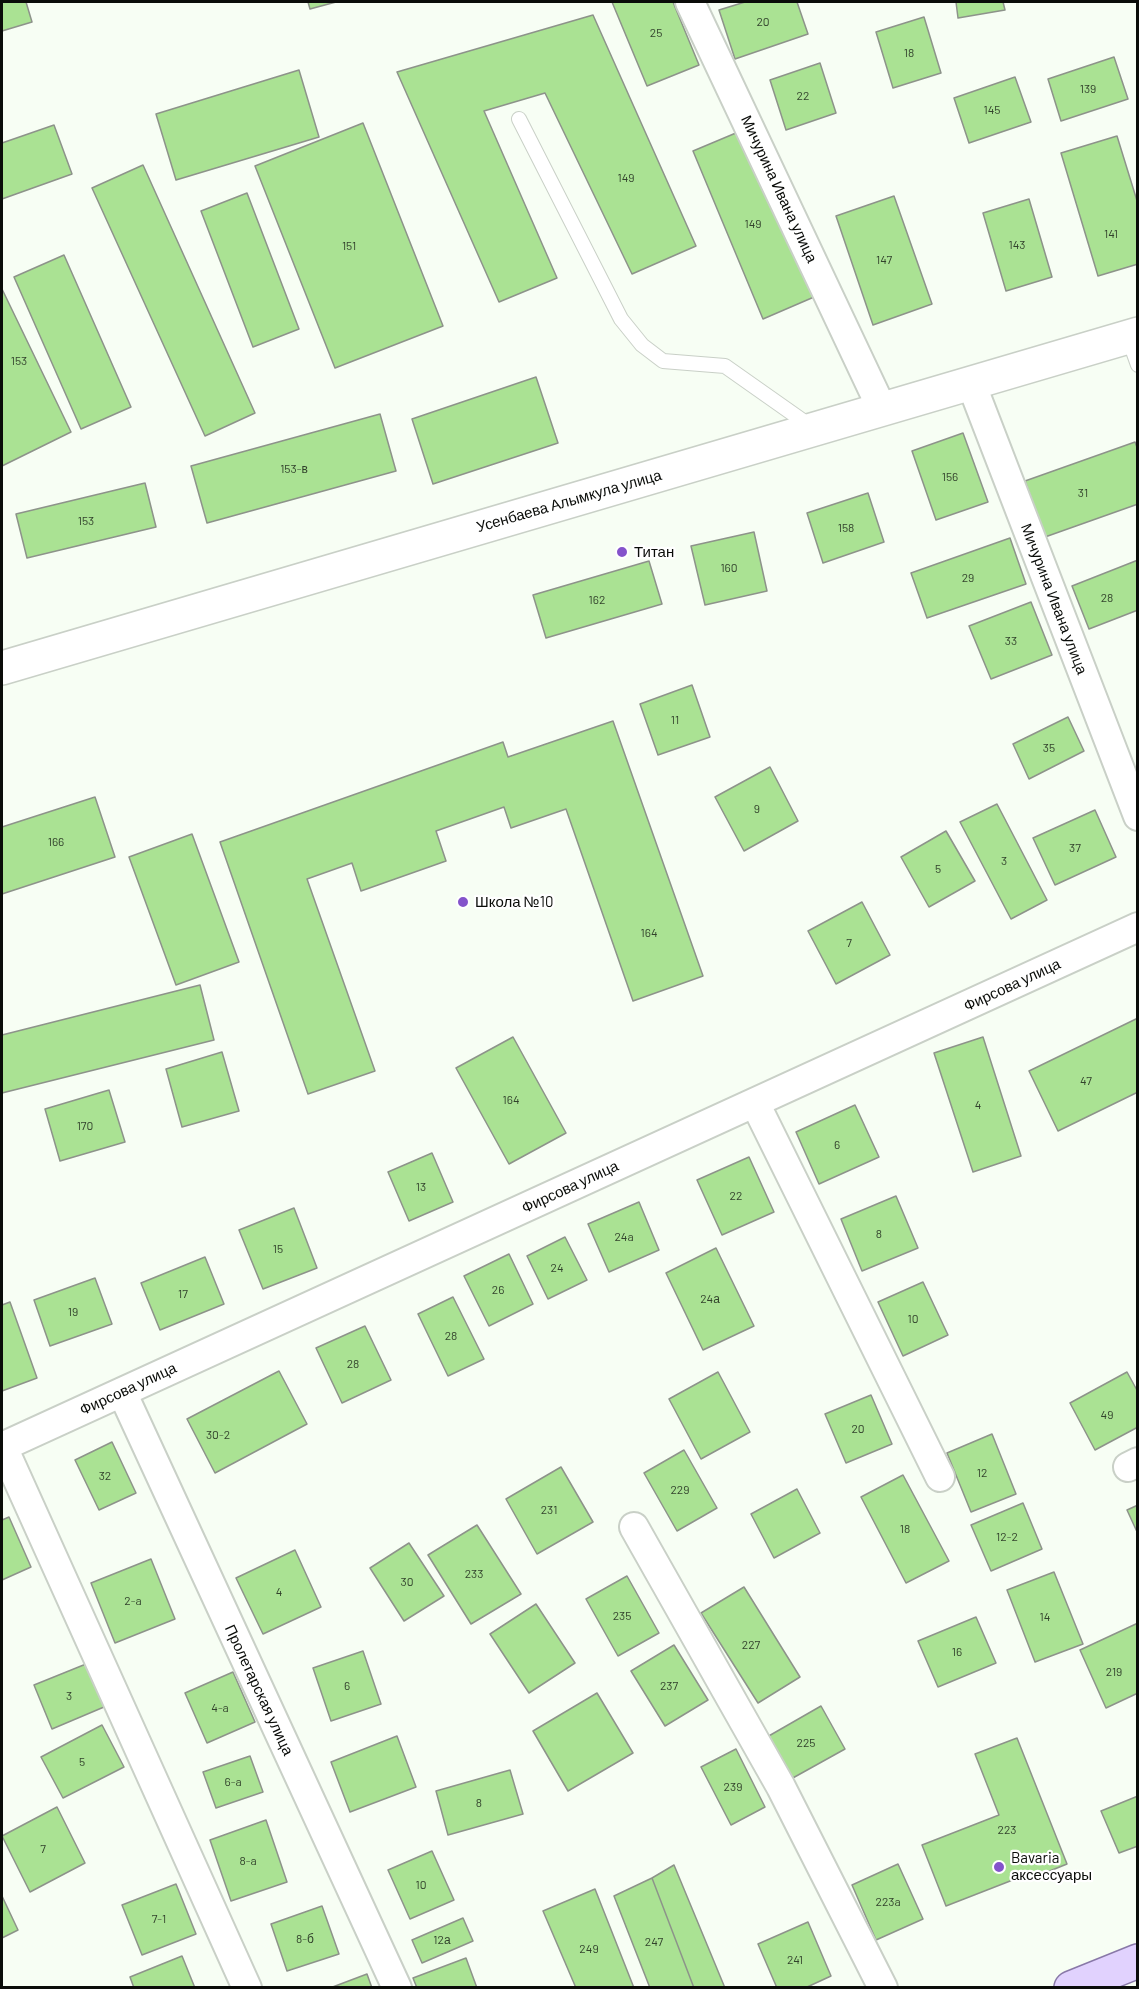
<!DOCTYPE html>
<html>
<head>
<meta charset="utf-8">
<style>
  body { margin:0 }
  #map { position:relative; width:1139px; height:1989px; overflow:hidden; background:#f7fef4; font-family:Barlow,sans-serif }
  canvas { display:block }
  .frame { position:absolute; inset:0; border:3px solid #0a0c09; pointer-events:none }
</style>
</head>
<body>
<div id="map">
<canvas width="1139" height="1989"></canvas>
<div class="frame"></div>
</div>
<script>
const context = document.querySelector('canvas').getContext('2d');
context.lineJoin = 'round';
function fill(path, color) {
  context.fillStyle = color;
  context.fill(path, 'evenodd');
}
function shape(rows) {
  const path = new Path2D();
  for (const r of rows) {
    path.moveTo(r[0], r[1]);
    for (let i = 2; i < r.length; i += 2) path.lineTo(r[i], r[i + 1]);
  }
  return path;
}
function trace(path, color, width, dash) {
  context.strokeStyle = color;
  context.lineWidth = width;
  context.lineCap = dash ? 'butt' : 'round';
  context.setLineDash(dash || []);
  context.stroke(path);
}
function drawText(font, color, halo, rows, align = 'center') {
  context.font = font + ' Barlow,sans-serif';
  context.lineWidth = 4.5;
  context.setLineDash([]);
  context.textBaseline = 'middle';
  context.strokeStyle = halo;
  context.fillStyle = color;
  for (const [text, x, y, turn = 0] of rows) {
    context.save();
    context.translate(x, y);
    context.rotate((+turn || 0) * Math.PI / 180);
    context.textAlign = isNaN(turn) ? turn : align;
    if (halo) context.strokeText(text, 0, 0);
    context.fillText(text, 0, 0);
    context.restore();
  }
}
const building = shape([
  [2,2,26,2,32,22,2,31,2,2],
  [308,2,336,2,310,9,308,2],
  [612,2,673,2,699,65,647,86,612,2],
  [745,2,797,2,808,34,735,59,719,10,745,2],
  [956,2,1003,2,1005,10,958,18,956,2],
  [593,15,696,246,632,274,545,93,484,111,557,278,499,302,397,72,593,15],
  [924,17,941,73,893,88,876,32,924,17],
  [1114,57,1128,99,1061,121,1048,79,1114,57],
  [820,63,836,113,786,130,770,80,820,63],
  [299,70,319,137,176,180,156,114,299,70],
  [1015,77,1031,122,969,143,954,98,1015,77],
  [363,123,443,326,335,368,255,166,363,123],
  [54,125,72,174,2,199,2,143,54,125],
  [743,130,814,297,763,319,693,151,743,130],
  [1117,136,1138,204,1138,264,1098,276,1061,153,1117,136],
  [143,165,255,413,205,436,92,188,143,165],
  [247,193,299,329,253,347,201,211,247,193],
  [894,196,932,304,873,325,836,216,894,196],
  [1029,199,1052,277,1006,291,983,213,1029,199],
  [64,255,131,407,81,429,14,277,64,255],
  [2,289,71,432,2,466,2,289],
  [536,377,558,443,433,484,412,419,536,377],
  [380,414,396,471,207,523,191,466,380,414],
  [963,433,988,502,936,520,912,451,963,433],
  [1135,442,1138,450,1138,504,1045,537,1025,481,1135,442],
  [145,483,156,527,27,558,16,514,145,483],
  [868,493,884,542,823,563,807,513,868,493],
  [754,532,767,591,705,605,691,546,754,532],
  [1010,538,1026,584,927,618,911,573,1010,538],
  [1138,560,1138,610,1089,629,1072,586,1138,560],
  [649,561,662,604,546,638,533,595,649,561],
  [1031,602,1052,655,991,679,969,626,1031,602],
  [692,685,710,737,658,755,640,704,692,685],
  [1068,717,1084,751,1029,779,1013,744,1068,717],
  [613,721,703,976,633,1001,566,809,511,828,504,807,436,831,446,861,361,891,352,863,307,879,375,1071,308,1094,220,842,503,742,508,757,613,721],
  [770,767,798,821,744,851,715,797,770,767],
  [95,797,115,857,2,894,2,827,95,797],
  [997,804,1047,900,1011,919,960,822,997,804],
  [1095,810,1116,857,1055,885,1033,838,1095,810],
  [946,831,975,881,929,907,901,857,946,831],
  [192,834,239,962,176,985,129,857,192,834],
  [862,902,890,955,836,984,808,931,862,902],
  [200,985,214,1040,2,1093,2,1035,200,985],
  [1138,1018,1138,1092,1058,1131,1029,1071,1138,1018],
  [513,1037,566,1133,509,1164,456,1068,513,1037],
  [983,1037,1021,1156,973,1172,934,1053,983,1037],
  [222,1052,239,1111,182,1127,166,1069,222,1052],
  [109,1090,125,1142,60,1161,45,1109,109,1090],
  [855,1105,879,1157,819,1184,796,1132,855,1105],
  [432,1153,453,1202,409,1221,388,1172,432,1153],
  [749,1157,774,1212,722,1235,697,1180,749,1157],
  [896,1196,918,1248,862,1271,841,1219,896,1196],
  [639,1202,659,1250,609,1272,588,1224,639,1202],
  [294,1208,317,1268,263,1289,239,1230,294,1208],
  [565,1237,587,1280,548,1299,527,1256,565,1237],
  [716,1248,754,1326,703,1350,666,1273,716,1248],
  [509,1254,533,1304,489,1326,464,1276,509,1254],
  [205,1257,224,1304,160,1330,141,1283,205,1257],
  [95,1278,112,1324,50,1346,34,1300,95,1278],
  [923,1282,948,1335,903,1356,878,1302,923,1282],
  [453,1297,484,1359,448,1376,418,1314,453,1297],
  [10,1302,37,1378,2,1391,2,1305,10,1302],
  [365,1326,391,1380,342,1403,316,1348,365,1326],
  [279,1371,307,1424,215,1473,187,1419,279,1371],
  [718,1372,750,1432,701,1459,669,1399,718,1372],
  [1127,1372,1138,1392,1138,1427,1095,1450,1070,1403,1127,1372],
  [871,1395,892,1444,846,1463,825,1414,871,1395],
  [992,1434,1016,1494,971,1512,947,1453,992,1434],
  [112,1442,136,1493,99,1510,75,1460,112,1442],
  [684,1450,717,1508,677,1531,644,1473,684,1450],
  [561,1467,593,1522,537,1554,506,1499,561,1467],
  [903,1475,949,1561,906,1583,861,1497,903,1475],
  [797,1489,820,1533,774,1558,751,1514,797,1489],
  [1023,1503,1042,1549,991,1571,971,1525,1023,1503],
  [1138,1505,1138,1534,1127,1510,1138,1505],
  [9,1517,31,1567,2,1580,2,1520,9,1517],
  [477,1525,521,1594,471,1624,428,1555,477,1525],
  [409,1543,444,1596,404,1621,370,1568,409,1543],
  [295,1550,321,1607,263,1634,236,1578,295,1550],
  [151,1559,175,1619,115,1643,91,1583,151,1559],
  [1054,1572,1083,1644,1035,1662,1007,1590,1054,1572],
  [627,1576,659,1633,618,1656,586,1599,627,1576],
  [744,1587,800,1677,758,1703,701,1613,744,1587],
  [536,1604,575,1663,529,1693,490,1634,536,1604],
  [976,1617,996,1663,938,1687,918,1641,976,1617],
  [1138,1623,1138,1693,1106,1708,1080,1650,1138,1623],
  [674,1645,708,1700,665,1726,631,1671,674,1645],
  [363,1651,381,1704,331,1721,313,1668,363,1651],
  [86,1664,104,1707,52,1729,34,1685,86,1664],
  [233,1672,255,1722,207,1743,185,1693,233,1672],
  [597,1693,633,1753,568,1791,533,1731,597,1693],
  [821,1706,845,1749,791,1779,767,1737,821,1706],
  [102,1725,124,1767,63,1798,41,1757,102,1725],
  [397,1736,416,1787,350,1812,331,1762,397,1736],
  [1017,1738,1067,1864,1025,1881,1023,1876,946,1906,922,1845,999,1815,975,1754,1017,1738],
  [736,1749,765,1807,731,1825,701,1767,736,1749],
  [250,1756,263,1792,216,1808,203,1772,250,1756],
  [510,1770,523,1814,448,1835,436,1791,510,1770],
  [1138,1796,1138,1846,1119,1853,1101,1811,1138,1796],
  [57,1807,85,1863,30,1892,2,1836,57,1807],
  [266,1820,287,1882,231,1901,210,1840,266,1820],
  [432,1851,454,1900,410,1919,388,1870,432,1851],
  [898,1864,923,1919,876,1940,852,1885,898,1864],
  [674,1865,725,1988,694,1988,652,1878,674,1865],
  [652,1878,694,1988,650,1988,614,1896,652,1878],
  [176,1884,196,1934,142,1955,122,1905,176,1884],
  [595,1889,634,1988,576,1988,543,1911,595,1889],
  [2,1896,18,1930,2,1938,2,1896],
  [322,1906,339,1954,287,1971,271,1924,322,1906],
  [463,1918,473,1941,422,1963,412,1940,463,1918],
  [808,1922,831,1976,805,1988,777,1988,758,1944,808,1922],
  [182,1956,195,1988,134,1988,130,1977,182,1956],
  [466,1958,477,1988,417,1988,413,1978,466,1958],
  [367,1974,372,1988,330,1988,367,1974]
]);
fill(building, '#aae293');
trace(building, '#8d938a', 1.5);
const lane = shape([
  [519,119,621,319,642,345,663,361,725,366,813,428],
  [1128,337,1138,365]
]);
const street = shape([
  [690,2,882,409],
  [971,383,1138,816],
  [755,1103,940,1477],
  [122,1392,397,1988],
  [2,1447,1138,927],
  [3,1447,247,1988],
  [1128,1467,1138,1462],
  [634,1527,781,1787,883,1988]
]);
const secondary = shape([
  [2,668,1138,334]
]);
const primary = shape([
  [1071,1988,1138,1961]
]);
trace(lane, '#c9d0c7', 16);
trace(street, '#c9d0c7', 32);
trace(secondary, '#c9d0c7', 36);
trace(primary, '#8979a8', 36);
trace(lane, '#fff', 14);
trace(street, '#fff', 28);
trace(secondary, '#fff', 33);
trace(primary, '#e1d2fe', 33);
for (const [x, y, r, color] of [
  [622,552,6,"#8453cb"],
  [463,902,6,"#8453cb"],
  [999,1867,6,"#8453cb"]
]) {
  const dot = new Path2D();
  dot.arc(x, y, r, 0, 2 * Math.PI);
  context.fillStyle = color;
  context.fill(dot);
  trace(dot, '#fff', 2);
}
drawText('12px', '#32422c', null, [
  ["20",763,22],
  ["25",656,33],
  ["18",909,53],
  ["139",1088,89],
  ["22",803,96],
  ["145",992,110],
  ["149",626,178],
  ["149",753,224],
  ["141",1111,234],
  ["143",1017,245],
  ["151",349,246],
  ["147",884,260],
  ["153",19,361],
  ["153-в",294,469],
  ["156",950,477],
  ["31",1083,493],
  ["153",86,521],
  ["158",846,528],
  ["160",729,568],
  ["29",968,578],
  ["28",1107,598],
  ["162",597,600],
  ["33",1011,641],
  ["11",675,720],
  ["35",1049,748],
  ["9",757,809],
  ["166",56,842],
  ["37",1075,848],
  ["3",1004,861],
  ["5",938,869],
  ["164",649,933],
  ["7",849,943],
  ["47",1086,1081],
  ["164",511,1100],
  ["4",978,1105],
  ["170",85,1126],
  ["6",837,1145],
  ["13",421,1187],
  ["22",736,1196],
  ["8",879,1234],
  ["24a",624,1237],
  ["15",278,1249],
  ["24",557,1268],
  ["26",498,1290],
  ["17",183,1294],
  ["24а",710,1299],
  ["19",73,1312],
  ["10",913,1319],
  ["28",451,1336],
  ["28",353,1364],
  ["49",1107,1415],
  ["20",858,1429],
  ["30-2",218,1435],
  ["12",982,1473],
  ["32",105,1476],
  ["229",680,1490],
  ["231",549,1510],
  ["18",905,1529],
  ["12-2",1007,1537],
  ["233",474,1574],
  ["30",407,1582],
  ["4",279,1592],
  ["2-a",133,1601],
  ["235",622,1616],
  ["14",1045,1617],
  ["227",751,1645],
  ["16",957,1652],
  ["219",1114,1672],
  ["6",347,1686],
  ["237",669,1686],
  ["3",69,1696],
  ["4-a",220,1708],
  ["225",806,1743],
  ["5",82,1762],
  ["6-a",233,1782],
  ["239",733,1787],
  ["8",479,1803],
  ["223",1007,1830],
  ["7",43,1849],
  ["8-a",248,1861],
  ["10",421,1885],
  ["223a",888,1902],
  ["7-1",159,1919],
  ["8-б",305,1939],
  ["12а",442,1940],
  ["247",654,1942],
  ["249",589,1949],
  ["241",795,1960]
]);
drawText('15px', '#0a0c09', '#fff', [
  ["Мичурина Ивана улица",779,189,65],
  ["Усенбаева Алымкула улица",569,501,-16],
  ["Мичурина Ивана улица",1054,599,69],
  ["Фирсова улица",1012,985,-25],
  ["Фирсова улица",570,1187,-25],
  ["Фирсова улица",128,1389,-25],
  ["Пролетарская улица",259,1690,65]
]);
drawText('15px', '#0a0c09', '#fff', [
  ["Титан",634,552],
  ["Школа №10",475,902],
  ["Bavaria",1011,1858],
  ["аксеcсуары",1011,1875]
], 'left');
</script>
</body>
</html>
